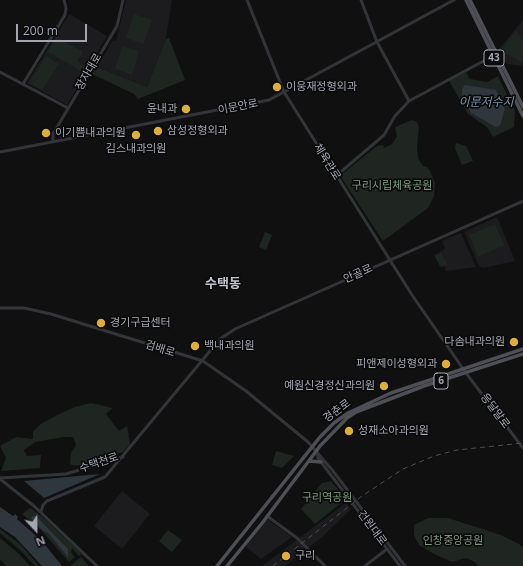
<!DOCTYPE html>
<html>
<head>
<meta charset="utf-8">
<style>
  body { margin:0 }
  #map { position:relative; width:523px; height:566px; overflow:hidden; background:#101011; font-family:"Open Sans",sans-serif }
  canvas { display:block }
  .north { position:absolute; left:16px; top:510px; width:40px; height:40px; -webkit-text-stroke:3px #0b0b0c; paint-order:stroke; rotate:158deg; font-size:11px; font-weight:700; line-height:16px; text-align:center; color:#a3a6b0 }
  .north::after { content:''; display:block; margin:auto; width:14px; height:18px; background:#a3a6b0; clip-path:polygon(50% 0,100% 100%,50% 72%,0 100%) }
  .scale { position:absolute; left:16px; top:24px; width:71px; height:18px; box-sizing:border-box; border:2px solid #a3a6b0; border-top:0; padding-left:5px; font-size:12px; line-height:14px; white-space:nowrap; color:#a3a6b0; -webkit-text-stroke:3px #0b0b0c; paint-order:stroke }
</style>
</head>
<body>
<div id="map">
<canvas width="523" height="566"></canvas>
<div class="north">N</div>
<div class="scale">200 m</div>
</div>
<script>
const context = document.querySelector('canvas').getContext('2d');
context.lineJoin = 'round';
function fill(path, color) {
  context.fillStyle = color;
  context.fill(path, 'evenodd');
}
function shape(rows) {
  const path = new Path2D();
  for (const r of rows) {
    path.moveTo(r[0], r[1]);
    for (let i = 2; i < r.length; i += 2) path.lineTo(r[i], r[i + 1]);
  }
  return path;
}
function trace(path, color, width, dash) {
  context.strokeStyle = color;
  context.lineWidth = width;
  context.lineCap = dash ? 'butt' : 'round';
  context.setLineDash(dash || []);
  context.stroke(path);
}
function drawText(font, color, halo, rows, align = 'center') {
  context.font = font + ' "Open Sans","Noto Sans KR",sans-serif';
  context.lineWidth = 3.5;
  context.setLineDash([]);
  context.textBaseline = 'middle';
  context.strokeStyle = halo;
  context.fillStyle = color;
  for (const [text, x, y, turn = 0] of rows) {
    context.save();
    context.translate(x, y);
    context.rotate((+turn || 0) * Math.PI / 180);
    context.textAlign = isNaN(turn) ? turn : align;
    if (halo) context.strokeText(text, 0, 0);
    context.fillText(text, 0, 0);
    context.restore();
  }
}
fill(shape([
  [126,0,172,0,166,39,147,87,97,67,113,40,116,41],
  [69,14,107,36,67,105,27,83],
  [523,20,523,66,507,64,499,49],
  [497,217,515,261,483,268,479,266,464,232],
  [461,233,476,267,446,271,444,266,440,267,434,255,445,249,442,241],
  [122,491,150,514,122,549,94,526],
  [346,503,351,509,321,538,285,566,262,566],
  [267,519,292,537,261,559,245,546]
]), '#1c1c1e');
fill(shape([
  [134,14,152,20,143,44,126,38],
  [516,30,523,42,523,62,506,54,503,48],
  [57,37,83,52,77,61,86,66,83,72,48,52],
  [169,38,185,80,138,99,134,94,92,74,97,67,147,87,166,39],
  [122,46,139,51,132,75,115,69],
  [46,56,59,64,42,90,29,83],
  [466,72,470,79,487,82,498,76,515,111,514,127,493,137,487,127,468,114,449,81],
  [412,120,417,122,419,127,417,147,418,158,423,166,427,167,430,171,435,183,434,196,428,208,383,241,341,177,342,174,377,146,383,145,384,148,392,144,397,136,395,127],
  [456,143,466,146,473,161,462,165,455,148],
  [495,224,504,245,478,257,469,235],
  [265,232,272,235,266,250,259,247],
  [441,253,447,264,441,267,435,256],
  [91,403,113,408,106,414,119,431,127,426,130,444,123,452,82,466,70,465,71,453,76,445,73,437,63,437,35,442,24,450,27,456,41,455,40,468,1,471,6,458,0,446,16,437,33,439,33,432,41,424,59,414,75,407],
  [276,451,294,456,282,468,272,465],
  [331,481,346,499,315,524,301,509,322,483],
  [30,508,45,519,95,566,81,554,79,556,72,548,71,552,75,557,69,562,41,530,22,514],
  [428,518,448,518,501,535,519,544,523,547,523,566,478,566,475,562,466,558,452,562,434,554,419,545,414,535,414,525],
  [0,529,21,545,39,566,35,566,21,551,0,533],
  [168,530,182,540,172,552,159,541],
  [0,538,17,552,30,566,6,566,0,559],
  [81,557,89,566,72,566,71,565]
]), '#1f2520');
fill(shape([
  [465,85,496,90,505,108,501,123,499,126,496,127,471,113,462,95,462,89],
  [100,474,44,498,24,481],
  [0,507,13,516,15,514,18,517,17,519,43,542,62,566,42,566,15,537,0,527],
  [34,516,38,518,68,549,68,557,49,534,42,530,33,520,31,517]
]), '#2f363c');
trace(shape([
  [247,0,284,92,412,295,466,373,523,448],
  [361,0,377,42,409,101],
  [0,72,68,108],
  [23,84,65,15,66,8,64,0],
  [53,142,53,134,117,26,123,0],
  [0,152,269,100,454,0],
  [336,176,384,135,395,116,409,101,493,56],
  [0,308,24,308,51,314,203,361,246,391,308,442,333,471,405,566],
  [317,452,318,458,400,566],
  [0,478,66,474,123,457],
  [0,479,34,506,97,566],
  [41,512,43,505,47,501,105,477,220,339,235,329,523,201],
  [267,516,297,538,325,566],
  [365,566,387,549]
]), '#333438', 3);
trace(shape([
  [466,0,523,116],
  [470,0,523,107],
  [309,461,321,462],
  [217,566,320,437,334,423,348,413,391,393,523,349],
  [227,566,263,522,320,446,347,418,356,412,424,386,523,354]
]), '#4e4f54', 3.5);
trace(shape([
  [273,566,362,496,403,469,434,456,457,450,523,443]
]), '#4d4e52', 1, [5, 4]);
for (const [x, y, r, color] of [
  [277,87,5,"#dbae3e"],
  [186,109,5,"#dbae3e"],
  [158,131,5,"#dbae3e"],
  [46,133,5,"#dbae3e"],
  [136,135,5,"#dbae3e"],
  [101,323,5,"#dbae3e"],
  [514,342,5,"#dbae3e"],
  [195,346,5,"#dbae3e"],
  [446,364,5,"#dbae3e"],
  [384,386,5,"#dbae3e"],
  [349,431,5,"#dbae3e"],
  [286,556,5,"#dbae3e"]
]) {
  const dot = new Path2D();
  dot.arc(x, y, r, 0, 2 * Math.PI);
  context.fillStyle = color;
  context.fill(dot);
  trace(dot, '#0b0b0c', 1.5);
}
for (const [x, y, w] of [
  [494,58,20],
  [441,381,14]
]) {
  const box = new Path2D();
  box.roundRect(x - w / 2, y - 8, w, 16, 3);
  context.fillStyle = '#0b0b0c';
  context.fill(box);
  trace(box, '#a3a6b0', 1);
}
drawText('bold 10px', '#a3a6b0', null, [
  ["43",494,58],
  ["6",441,381]
]);
drawText('11px', '#a3a6b0', '#0b0b0c', [
  ["장자대로",89,72,-60],
  ["이문안로",238,107,-11],
  ["체육관로",327,162,58],
  ["안골로",358,274,-24],
  ["검배로",160,349,17],
  ["경춘로",337,411,-36],
  ["응달말로",495,411,53],
  ["수택천로",99,463,-18],
  ["건원대로",372,528,53]
]);
drawText('11px', '#a3a6b0', '#0b0b0c', [
  ["이웅재정형외과",286,87],
  ["윤내과",177,109,"right"],
  ["삼성정형외과",167,131],
  ["이기쁨내과의원",55,133],
  ["김스내과의원",136,149,"center"],
  ["경기구급센터",110,323],
  ["다솜내과의원",505,342,"right"],
  ["백내과의원",204,346],
  ["피앤제이성형외과",437,364,"right"],
  ["예원신경정신과의원",375,386,"right"],
  ["성재소아과의원",358,431],
  ["구리",295,556]
], 'left');
drawText('11px', '#7c997f', '#0b0b0c', [
  ["구리시립체육공원",392,186],
  ["구리역공원",327,498],
  ["인창중앙공원",453,541]
]);
drawText('italic 12px', '#7d92a8', '#0b0b0c', [
  ["이문저수지",486,103]
]);
drawText('bold 13px', '#c3c5cd', '#0b0b0c', [
  ["수택동",223,284]
]);
</script>
</body>
</html>
